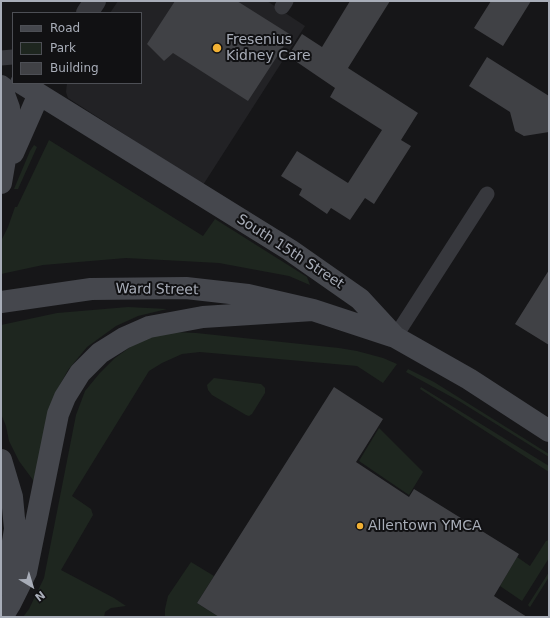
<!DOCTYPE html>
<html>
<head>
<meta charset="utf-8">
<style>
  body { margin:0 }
  #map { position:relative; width:550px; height:618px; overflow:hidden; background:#161618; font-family:"DejaVu Sans",sans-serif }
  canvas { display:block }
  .frame { position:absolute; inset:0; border:2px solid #a8adb8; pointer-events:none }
  .legend { position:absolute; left:12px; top:12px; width:130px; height:72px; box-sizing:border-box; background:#111113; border:1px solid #4d4f55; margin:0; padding:5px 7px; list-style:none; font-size:12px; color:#a8adb8 }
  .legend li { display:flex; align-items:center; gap:8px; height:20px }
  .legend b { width:20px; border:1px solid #4d4f55 }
  .north { position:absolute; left:12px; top:566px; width:40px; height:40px; -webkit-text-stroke:3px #111113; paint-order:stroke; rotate:142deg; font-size:11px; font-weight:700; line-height:16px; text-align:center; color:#a8adb8 }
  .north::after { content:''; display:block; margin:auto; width:14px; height:18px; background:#a8adb8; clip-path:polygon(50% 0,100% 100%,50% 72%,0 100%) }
</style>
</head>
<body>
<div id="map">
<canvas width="550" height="618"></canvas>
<div class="frame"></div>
<ul class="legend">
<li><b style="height:5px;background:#45474d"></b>Road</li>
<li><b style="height:11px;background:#1e261f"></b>Park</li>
<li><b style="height:11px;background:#404145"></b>Building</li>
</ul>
<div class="north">N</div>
</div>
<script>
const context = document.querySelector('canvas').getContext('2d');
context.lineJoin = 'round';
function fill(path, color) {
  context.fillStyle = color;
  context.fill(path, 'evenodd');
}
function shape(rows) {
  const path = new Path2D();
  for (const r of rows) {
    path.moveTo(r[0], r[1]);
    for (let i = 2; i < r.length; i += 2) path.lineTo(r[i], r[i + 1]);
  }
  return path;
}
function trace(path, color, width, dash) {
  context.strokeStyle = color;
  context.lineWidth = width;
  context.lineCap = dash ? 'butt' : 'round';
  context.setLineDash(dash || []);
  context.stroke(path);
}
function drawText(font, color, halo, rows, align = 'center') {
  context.font = font + ' "DejaVu Sans",sans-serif';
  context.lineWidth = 4;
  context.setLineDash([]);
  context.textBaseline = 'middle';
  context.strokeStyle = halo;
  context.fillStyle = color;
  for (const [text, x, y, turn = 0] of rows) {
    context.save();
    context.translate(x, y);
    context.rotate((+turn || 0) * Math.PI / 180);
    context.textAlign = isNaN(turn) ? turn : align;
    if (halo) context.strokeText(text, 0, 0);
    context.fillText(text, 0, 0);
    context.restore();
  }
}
fill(shape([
  [118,1,267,1,305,26,203,185,68,98,66,92,67,83,141,83,141,13,110,13]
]), '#222225');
fill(shape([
  [49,140,203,236,215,219,307,277,310,285,289,276,219,263,126,258,43,265,1,274,1,241,8,227,15,207,17,207],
  [34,145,37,147,18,189,14,189,30,151],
  [128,307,167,309,138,316,116,326,87,347,68,370,57,390,34,485,33,480,19,461,9,441,6,426,1,414,1,325,57,313],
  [174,332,196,333,339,348,357,351,383,358,397,364,383,383,357,366,200,352,182,354,162,363,149,371,72,496,91,509,93,515,61,570,114,598,126,606,111,608,105,612,104,617,23,617,29,609,44,578,76,415,85,391,99,374,115,358,133,345,150,337],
  [408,369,434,382,549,454,549,457,459,401,406,372],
  [214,378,261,384,265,388,265,393,252,414,249,416,246,415,212,395,208,390,207,385],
  [421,387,549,466,549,472,420,389],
  [379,428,423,472,409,495,359,461],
  [549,540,549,558,522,601,500,586,517,557,530,566,546,541],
  [191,562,214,576,197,603,219,617,165,617,165,609,168,596],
  [549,572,549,577,530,607,528,605]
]), '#1e261f');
fill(shape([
  [175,1,237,1,291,35,248,101,173,53,164,61,147,44],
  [350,1,390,1,348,68,418,113,401,140,411,146,374,204,365,198,350,220,331,208,327,214,299,195,302,189,281,176,297,151,348,183,382,130,330,97,335,88,288,56,302,34,322,47],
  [491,1,531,1,503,46,474,28],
  [487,57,549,96,549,132,524,136,515,131,510,112,469,86],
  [549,270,549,345,515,324],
  [334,387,383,419,356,462,409,497,414,489,519,554,494,596,527,617,219,617,197,603]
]), '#404145');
trace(shape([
  [282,7,286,1],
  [1,58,13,57],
  [395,337,487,194]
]), '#37383d', 15);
trace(shape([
  [87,13,95,1]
]), '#37383d', 22);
trace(shape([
  [21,83,290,250,360,299,395,337,469,379,549,431],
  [1,86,9,108,9,136,1,183],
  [13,153,39,94],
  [1,302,91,289,186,288,248,295,313,310,392,336],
  [1,460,12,497,15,529,10,561,1,584],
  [2,617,10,604,26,572,58,414,65,397,80,373,100,353,124,338,149,327,203,317,313,310]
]), '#45474d', 22);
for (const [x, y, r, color] of [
  [217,48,5,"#f2b134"],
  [360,526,4,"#f2b134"]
]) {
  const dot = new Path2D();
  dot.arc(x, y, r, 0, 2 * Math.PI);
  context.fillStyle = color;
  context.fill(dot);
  trace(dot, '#111113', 1.5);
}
drawText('14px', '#a8adb8', '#111113', [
  ["Fresenius",226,40],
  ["Kidney Care",226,56],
  ["Allentown YMCA",368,526]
], 'left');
drawText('14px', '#a8adb8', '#111113', [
  ["South 15th Street",290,252,33],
  ["Ward Street",157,290,1]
]);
</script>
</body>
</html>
